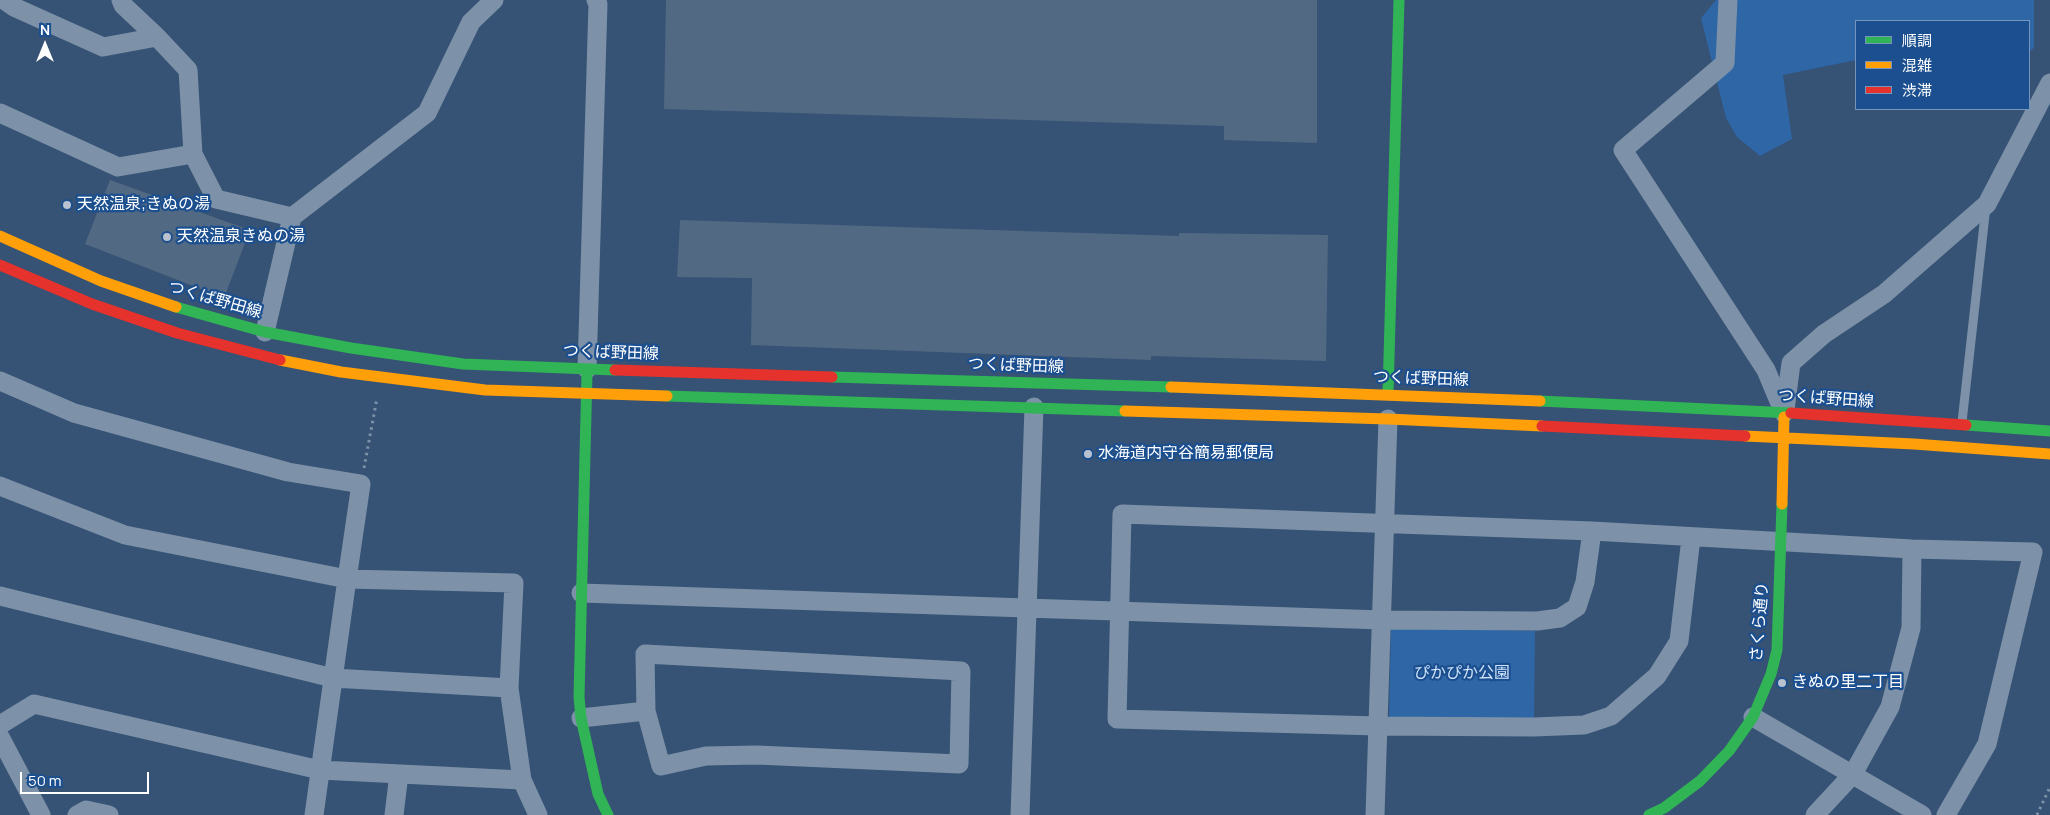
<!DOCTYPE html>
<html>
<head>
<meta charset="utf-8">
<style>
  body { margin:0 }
  #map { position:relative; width:2050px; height:815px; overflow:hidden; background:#365274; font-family:Manrope,"Noto Sans JP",sans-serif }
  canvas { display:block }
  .legend { position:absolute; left:1855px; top:20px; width:175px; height:90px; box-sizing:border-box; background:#1b4f8f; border:1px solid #7695bc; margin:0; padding:6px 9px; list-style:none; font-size:15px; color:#fff }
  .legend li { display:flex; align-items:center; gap:10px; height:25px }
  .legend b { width:25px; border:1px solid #7695bc }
  .north { position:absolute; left:20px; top:20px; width:50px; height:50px; -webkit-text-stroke:4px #1b4f8f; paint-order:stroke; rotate:0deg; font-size:14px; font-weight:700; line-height:20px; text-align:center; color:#fff }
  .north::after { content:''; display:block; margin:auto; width:18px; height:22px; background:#fff; clip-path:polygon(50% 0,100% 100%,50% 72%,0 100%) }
  .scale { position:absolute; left:20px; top:772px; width:129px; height:22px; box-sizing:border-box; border:2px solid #fff; border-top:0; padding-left:6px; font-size:15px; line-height:18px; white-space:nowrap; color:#fff; -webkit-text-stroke:4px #1b4f8f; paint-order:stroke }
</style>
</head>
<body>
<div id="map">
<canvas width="2050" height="815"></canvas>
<ul class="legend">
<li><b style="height:6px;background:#30b455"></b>順調</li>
<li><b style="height:6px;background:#ff9f0a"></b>混雑</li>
<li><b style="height:6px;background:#e5322d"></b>渋滞</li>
</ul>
<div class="north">N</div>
<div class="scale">50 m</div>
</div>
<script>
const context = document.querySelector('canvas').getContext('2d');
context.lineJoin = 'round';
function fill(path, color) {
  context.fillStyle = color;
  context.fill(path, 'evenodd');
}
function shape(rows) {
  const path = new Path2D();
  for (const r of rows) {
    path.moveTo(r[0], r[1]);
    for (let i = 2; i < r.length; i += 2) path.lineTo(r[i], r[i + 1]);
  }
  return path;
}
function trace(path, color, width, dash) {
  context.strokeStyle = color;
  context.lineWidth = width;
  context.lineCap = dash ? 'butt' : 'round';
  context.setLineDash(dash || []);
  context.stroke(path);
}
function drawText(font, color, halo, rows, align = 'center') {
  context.font = font + ' Manrope,"Noto Sans JP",sans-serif';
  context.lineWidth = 4.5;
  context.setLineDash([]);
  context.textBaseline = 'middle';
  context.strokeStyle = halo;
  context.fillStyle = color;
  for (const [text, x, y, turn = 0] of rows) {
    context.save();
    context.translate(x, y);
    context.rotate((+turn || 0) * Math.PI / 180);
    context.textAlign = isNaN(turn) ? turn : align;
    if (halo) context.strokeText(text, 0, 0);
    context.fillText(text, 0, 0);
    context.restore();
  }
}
fill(shape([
  [1716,0,2034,0,2034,48,2029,52,2029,21,1856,21,1856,60,1783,75,1792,139,1760,156,1737,137,1726,118,1701,18],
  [1391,627,1535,631,1534,722,1389,717]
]), '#2f66a5');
fill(shape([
  [666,0,1317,0,1317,143,1224,140,1224,126,664,109],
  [110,180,250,230,224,298,85,244],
  [680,220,1179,236,1179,233,1328,235,1326,361,1151,356,1151,360,751,345,752,278,677,277]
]), '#526984');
trace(shape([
  [364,468,377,398],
  [2037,815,2050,787]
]), '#7d92a8', 3, [2.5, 4]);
trace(shape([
  [1962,422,1986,206]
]), '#7d92a8', 9);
trace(shape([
  [4,0,14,7,103,47,157,37,188,70,193,154],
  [121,0,123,5,157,37],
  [1728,0,1725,63,1623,150,1766,370,1784,413],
  [0,113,118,167,193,154,216,199,292,217],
  [265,332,292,217,427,113,471,22,494,0],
  [587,369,598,4,596,0],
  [0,381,74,413,288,472,361,484,347,579,514,583,509,688,522,780,538,815],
  [1785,410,1791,363,1824,334,1884,294,1987,204,2050,83],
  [0,486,125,535,347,579,314,815],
  [1691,538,1679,641,1657,676,1611,716,1584,725,1534,727,1378,726,1117,719,1122,514,1592,531,1912,549,2033,552,1987,744,1946,815],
  [581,593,1382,620,1537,621,1560,618,1577,607,1585,582,1592,531],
  [0,596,333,678,509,688],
  [645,654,961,671,959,764,757,755,706,756,661,766,646,711,645,654],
  [1753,717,1922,815],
  [581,718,646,711],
  [0,725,34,704,320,770,522,780],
  [0,737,41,815],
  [77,815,86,810,109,815],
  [394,815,399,774],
  [1020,815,1034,407],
  [1375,815,1388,419],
  [1815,815,1853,774,1890,707,1911,628,1912,549]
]), '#7d92a8', 19);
trace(shape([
  [176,307,265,332,351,348,463,364,615,370],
  [587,373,579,697,581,718,598,794,608,815],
  [832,377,1171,387],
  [1388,394,1399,0],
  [667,396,1125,411],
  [1540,401,1791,413],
  [1966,425,2050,431],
  [1649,815,1664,808,1700,781,1729,751,1753,717,1771,674,1777,650,1782,504]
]), '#30b455', 11);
trace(shape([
  [0,236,101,281,176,307],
  [280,360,341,372,485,390,667,396],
  [1171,387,1540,401],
  [1125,411,1388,419,1542,426],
  [1745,436,1914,444,2050,454],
  [1782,504,1784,417]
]), '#ff9f0a', 11);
trace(shape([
  [0,265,92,304,177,333,280,360],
  [615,370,832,377],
  [1791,413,1966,425],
  [1542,426,1745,436]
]), '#e5322d', 11);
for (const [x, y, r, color] of [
  [67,205,5,"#b9c2ce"],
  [167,237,5,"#b9c2ce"],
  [1088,454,5,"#b9c2ce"],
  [1782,683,5,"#b9c2ce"]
]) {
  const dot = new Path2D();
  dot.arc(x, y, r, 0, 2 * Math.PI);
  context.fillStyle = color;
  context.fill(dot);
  trace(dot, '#1b4f8f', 2);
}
drawText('16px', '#fff', '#1b4f8f', [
  ["天然温泉;きぬの湯",77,205],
  ["天然温泉きぬの湯",177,237],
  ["水海道内守谷簡易郵便局",1098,454],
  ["きぬの里二丁目",1792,683]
], 'left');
drawText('16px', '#fff', '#1b4f8f', [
  ["つくば野田線",215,300,16],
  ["つくば野田線",611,353,2],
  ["つくば野田線",1016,366,2],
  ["つくば野田線",1421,379,2],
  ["つくば野田線",1826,399,4],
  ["さくら通り",1760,622,-85]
]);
drawText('16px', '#cfe3fa', '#1b4f8f', [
  ["ぴかぴか公園",1462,674]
]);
</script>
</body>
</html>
